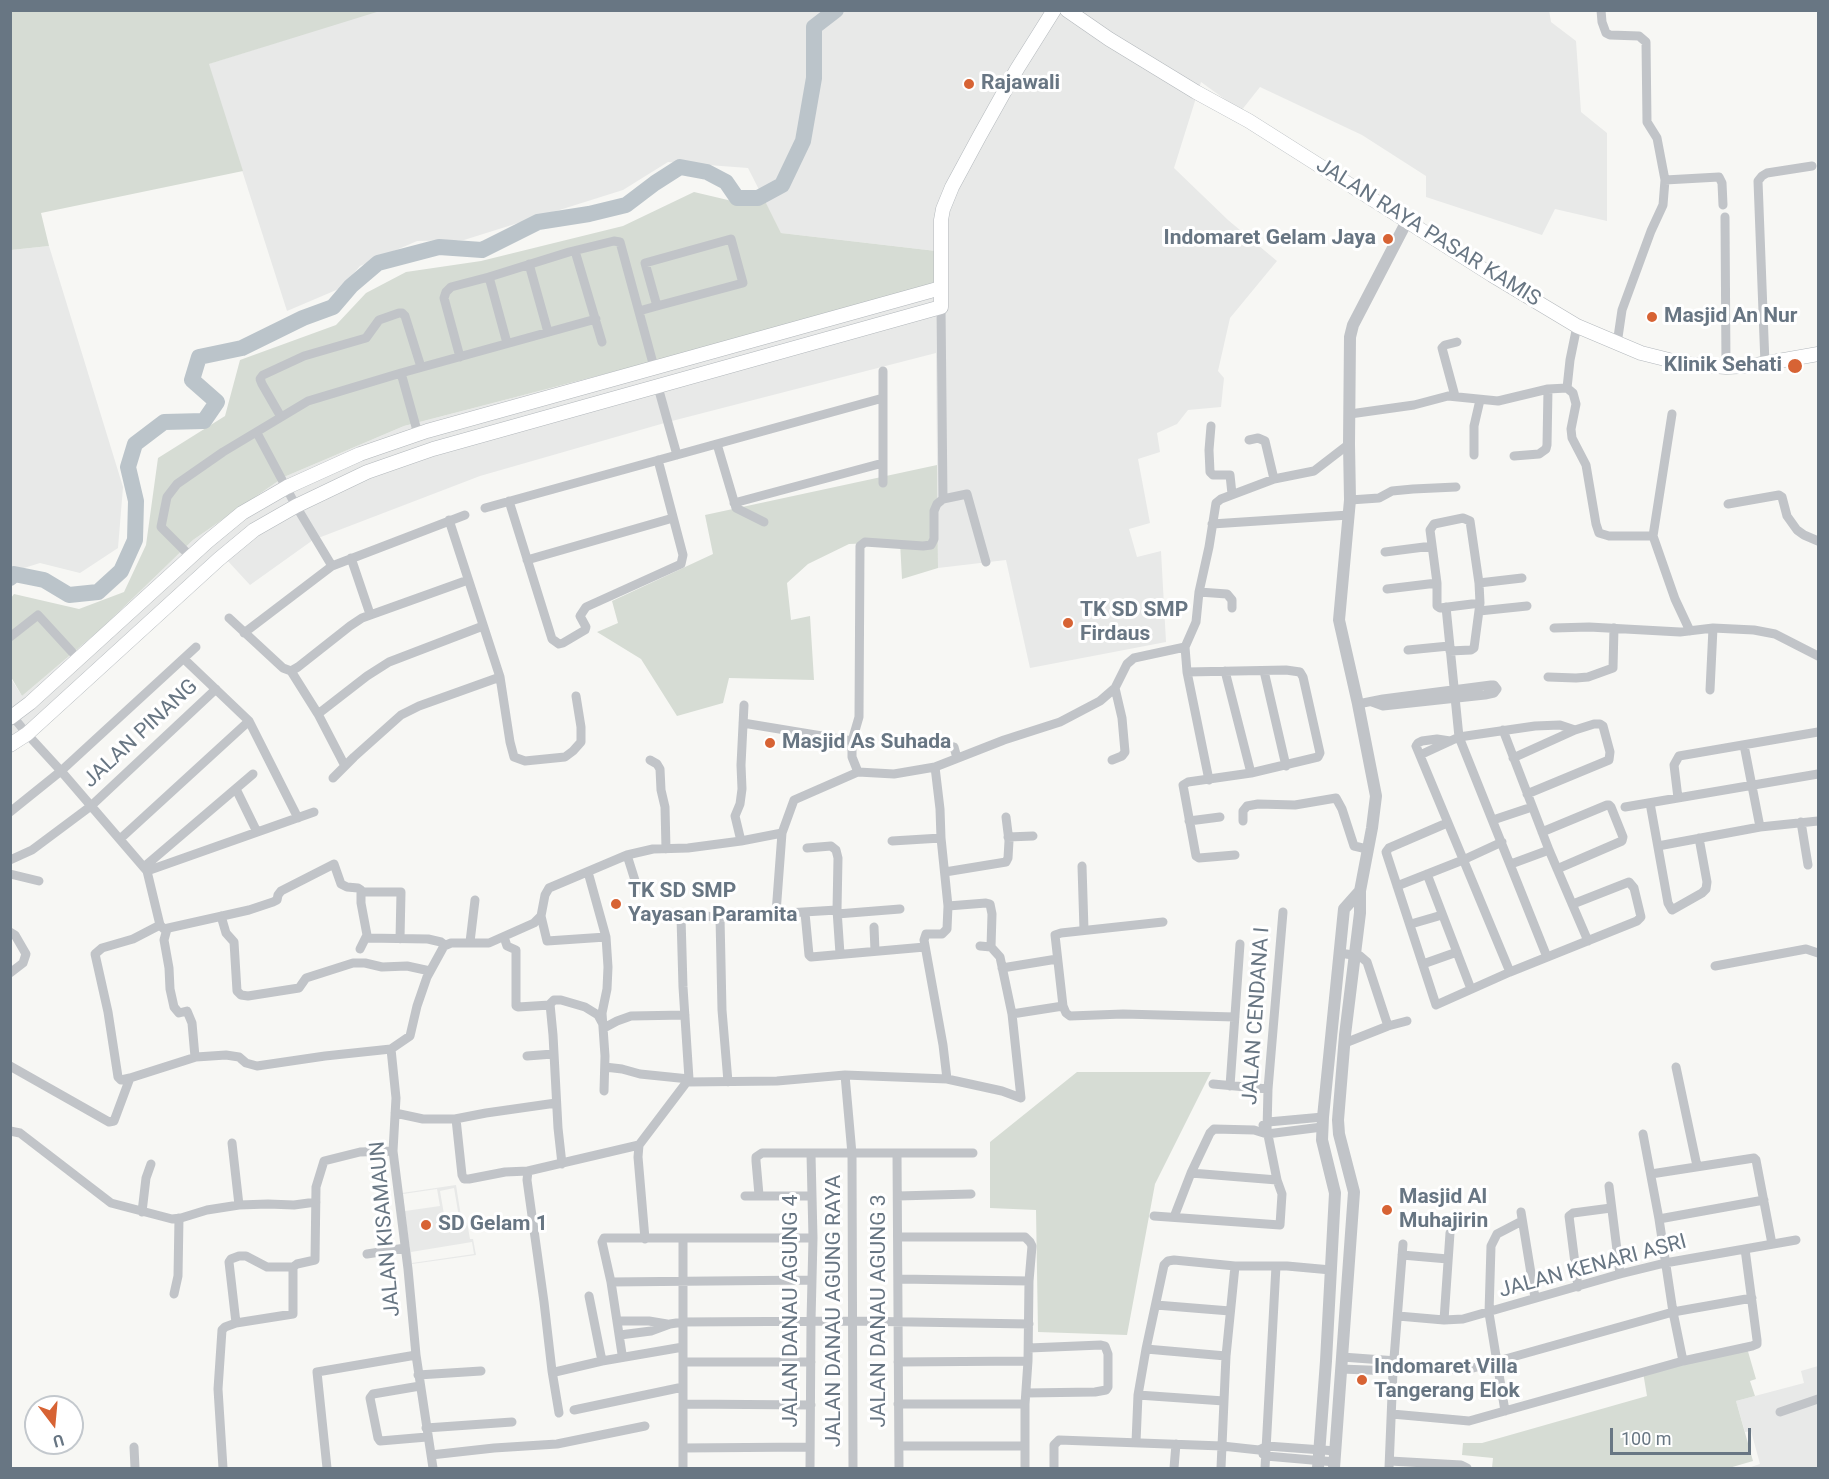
<!DOCTYPE html>
<html>
<head>
<meta charset="utf-8">
<style>
  body { margin:0 }
  #map { position:relative; width:1829px; height:1479px; overflow:hidden; background:#f7f7f4; font-family:Roboto,sans-serif }
  canvas { display:block }
  .frame { position:absolute; inset:0; border:12px solid #687683; pointer-events:none }
  .north { position:absolute; left:24px; top:1395px; width:60px; height:60px; box-sizing:border-box; background:#fff; border:2px solid #c3c8cd; border-radius:50%; rotate:164deg; font-size:16px; font-weight:700; line-height:24px; text-align:center; color:#687683 }
  .north::after { content:''; display:block; margin:auto; width:21px; height:27px; background:#d76334; clip-path:polygon(50% 0,100% 100%,50% 72%,0 100%) }
  .scale { position:absolute; left:1610px; top:1428px; width:141px; height:27px; box-sizing:border-box; border:3px solid #687683; border-top:0; padding-left:8px; font-size:18px; line-height:21px; white-space:nowrap; color:#687683; -webkit-text-stroke:4px #fff; paint-order:stroke }
</style>
</head>
<body>
<div id="map">
<canvas width="1829" height="1479"></canvas>
<div class="frame"></div>
<div class="north">U</div>
<div class="scale">100 m</div>
</div>
<script>
const context = document.querySelector('canvas').getContext('2d');
context.lineJoin = 'round';
function fill(path, color) {
  context.fillStyle = color;
  context.fill(path, 'evenodd');
}
function shape(rows) {
  const path = new Path2D();
  for (const r of rows) {
    path.moveTo(r[0], r[1]);
    for (let i = 2; i < r.length; i += 2) path.lineTo(r[i], r[i + 1]);
  }
  return path;
}
function trace(path, color, width, dash) {
  context.strokeStyle = color;
  context.lineWidth = width;
  context.lineCap = dash ? 'butt' : 'round';
  context.setLineDash(dash || []);
  context.stroke(path);
}
function drawText(font, color, halo, rows, align = 'center') {
  context.font = font + ' Roboto,sans-serif';
  context.lineWidth = 6;
  context.setLineDash([]);
  context.textBaseline = 'middle';
  context.strokeStyle = halo;
  context.fillStyle = color;
  for (const [text, x, y, turn = 0] of rows) {
    context.save();
    context.translate(x, y);
    context.rotate((+turn || 0) * Math.PI / 180);
    context.textAlign = isNaN(turn) ? turn : align;
    if (halo) context.strokeText(text, 0, 0);
    context.fillText(text, 0, 0);
    context.restore();
  }
}
fill(shape([
  [380,10,1549,10,1551,22,1576,41,1581,112,1607,133,1607,221,1555,209,1542,235,1426,197,1426,176,1362,135,1260,87,1241,111,1201,82,1174,168,1228,220,1277,261,1230,318,1218,371,1224,378,1221,407,1188,410,1177,424,1157,433,1160,452,1138,459,1150,523,1129,529,1137,557,1161,551,1166,642,1030,668,1006,560,938,568,936,353,668,422,480,476,313,540,250,585,226,559,11,746,10,677,22,696,101,629,193,540,284,477,404,426,937,288,936,251,781,233,748,168,668,162,623,190,464,240,417,241,360,266,341,288,287,311,208,64],
  [49,246,123,487,118,548,80,573,40,563,11,572,11,250],
  [456,1185,462,1223,467,1222,470,1239,473,1239,476,1255,412,1264,402,1193],
  [454,1188,460,1223,446,1226,440,1191],
  [437,1189,440,1206,405,1211,403,1194],
  [472,1242,474,1254,412,1263,411,1252],
  [1818,1366,1818,1468,1751,1468,1751,1467,1760,1464,1751,1431,1745,1432,1736,1401,1804,1383,1801,1371]
]), '#e8e9e8');
fill(shape([
  [10,11,11,10,380,11,209,64,243,171,41,213,49,246,11,250],
  [694,192,749,205,765,201,781,233,936,251,937,288,404,426,284,477,193,540,101,629,22,696,11,677,11,598,14,594,79,609,124,592,146,545,158,458,225,416,240,360,336,325,366,293,406,272,481,261,623,226],
  [937,465,938,568,902,579,900,542,849,544,808,564,787,583,791,620,810,616,814,680,729,678,723,703,677,716,641,659,597,632,618,623,612,601,713,554,705,515],
  [1077,1072,1211,1072,1155,1184,1127,1335,1038,1332,1036,1210,990,1208,990,1142],
  [1747,1348,1756,1379,1750,1381,1755,1396,1736,1401,1753,1461,1729,1468,1492,1468,1493,1458,1462,1455,1463,1443,1482,1443,1647,1396,1643,1372]
]), '#d6dcd4');
trace(shape([
  [10,578,14,574,44,580,69,595,98,592,121,571,135,540,136,501,128,467,135,444,164,422,204,421,217,402,192,380,199,357,242,348,303,318,333,307,351,286,378,263,439,247,482,250,538,222,589,214,626,205,655,183,680,167,707,172,726,182,737,198,758,198,782,185,803,141,814,78,814,27,836,10]
]), '#bbc4ca', 16);
const secondary = shape([
  [1067,10,1109,39,1196,92,1249,121,1492,275,1577,326,1641,353,1685,364,1726,367,1750,366,1818,354],
  [10,718,30,703,208,541,242,513,287,487,360,454,427,431,941,288],
  [10,745,27,734,219,559,254,530,296,506,367,472,433,449,941,307,941,220,943,209,952,187,979,137,1017,69,1054,10]
]);
trace(secondary, '#b3b8bc', 15);
trace(shape([
  [1601,10,1602,22,1606,33,1610,35,1639,36,1646,42,1647,122,1657,138,1665,180,1663,205,1651,231,1622,310,1617,344],
  [1665,180,1719,177,1722,183,1723,205],
  [1725,217,1726,367],
  [575,251,602,342],
  [529,264,548,332],
  [489,277,569,252,614,241,620,242,654,367],
  [941,307,943,499,967,494,986,562],
  [639,311,657,306,743,283,731,239,645,263,657,306],
  [460,357,444,298,446,292,451,287,466,283,489,277,507,343],
  [1765,364,1758,181,1762,176,1767,173,1812,166],
  [658,387,677,455],
  [1567,388,1570,360,1577,326],
  [1455,396,1442,348,1445,345,1457,342],
  [1350,414,1414,405,1448,396,1498,401,1548,389,1567,388,1573,393,1576,404,1571,429,1572,438,1586,465,1596,524,1599,533,1609,536,1653,536],
  [1672,414,1653,536,1675,599,1690,631],
  [281,417,262,384,260,379,263,375,304,356,366,338,379,320,399,313,402,313,405,316,421,367],
  [1211,426,1209,450,1210,472,1213,475,1230,475,1232,494],
  [257,433,296,506,332,566],
  [418,434,401,373,596,319],
  [1249,440,1258,438,1265,441,1274,479],
  [717,444,736,508,764,522],
  [1474,455,1474,426,1480,400],
  [1514,456,1539,454,1546,449,1547,445,1548,389],
  [883,483,883,371],
  [1350,500,1379,498,1392,491,1413,489,1456,487],
  [509,501,552,639,559,644,563,643,585,630,586,627,580,616,586,607,681,564,683,555,658,460],
  [734,503,883,463],
  [1728,504,1779,495,1782,497,1787,516,1797,530,1804,535,1818,541],
  [485,508,883,398],
  [449,520,500,677,510,742,514,757,525,761,565,757,573,751,581,742,581,727,576,696],
  [1212,524,1349,515],
  [1385,552,1432,546],
  [191,557,161,527,167,497,177,484,223,452,308,401,401,373],
  [351,558,370,614],
  [527,560,673,518],
  [1479,583,1522,578],
  [1387,589,1437,583],
  [1199,592,1227,594,1232,600,1232,608],
  [1446,607,1459,737,1547,957],
  [1479,611,1527,606],
  [229,618,283,668,291,671,298,667,350,626,362,618,468,580],
  [1554,628,1589,627,1680,632,1713,628,1754,630,1775,634,1818,656],
  [244,633,332,566,465,515],
  [10,637,38,615,72,652],
  [1185,647,1196,622,1199,592,1209,547,1216,503,1221,499,1274,479,1314,471,1349,444],
  [1185,647,1187,672,1209,780],
  [1408,650,1449,646],
  [1450,651,1471,650,1474,648,1480,603,1479,583,1470,521,1463,518,1434,524,1430,530,1437,583,1437,606,1440,608,1480,603],
  [184,659,249,721,298,818],
  [291,671,318,714,345,766],
  [1225,671,1251,773],
  [1264,671,1286,766],
  [1187,672,1286,670,1300,672,1303,677,1320,753,1318,757,1251,773,1188,782,1183,785,1196,856,1199,858,1235,855],
  [1548,677,1576,678,1588,677,1613,668,1614,628],
  [1710,690,1713,628],
  [1358,704,1383,699,1491,685,1494,685,1497,689,1494,693,1485,695,1383,706,1372,702],
  [10,713,27,734,61,771,147,871,160,925,164,929,249,910,273,902,277,900,278,895,281,891,334,864,341,884,347,887,358,888,361,890,361,903,367,935,360,949],
  [318,714,367,676,389,662,483,626],
  [743,723,852,741,852,757,858,772],
  [1503,730,1549,850,1588,941],
  [852,741,859,717,860,546,865,542,923,546,931,545,934,539,934,511,937,504,943,499],
  [907,741,954,747,957,758],
  [1450,741,1437,739,1422,741,1418,743,1416,746,1510,972],
  [1744,745,1760,827],
  [1420,755,1459,737,1535,726,1560,725,1575,730],
  [1513,758,1575,730,1594,724,1600,724,1603,726,1610,752,1609,760,1527,794],
  [650,760,657,764,660,769,661,790,665,807,666,849],
  [1112,760,1122,756,1125,752,1122,718,1115,688],
  [935,767,940,809,941,838,948,906,947,929,942,934,926,934,924,940,943,1045,947,1079],
  [333,778,354,757,401,715,419,706,500,677],
  [236,789,257,832],
  [1678,798,1674,765,1679,756,1818,732],
  [1650,803,1668,903,1672,910,1702,893,1706,889,1707,882,1699,838],
  [1625,807,1818,774],
  [10,812,61,771,196,647],
  [1493,820,1532,807],
  [1189,821,1220,817],
  [1243,821,1243,811,1247,806,1258,804,1295,805,1336,798,1342,809,1354,846,1367,849],
  [1801,822,1808,865],
  [1447,823,1389,848,1386,852,1436,1005,1510,972,1637,921,1641,917,1634,888,1629,882,1573,904],
  [1542,832,1607,805,1609,805,1611,807,1623,837,1622,841,1557,869],
  [1008,837,1033,836],
  [120,839,249,721],
  [741,841,735,816,740,804,742,789,741,765,744,705],
  [892,841,941,838],
  [1658,846,1760,827,1818,821],
  [807,848,831,846,836,850,838,858,837,910,840,954],
  [627,855,638,890],
  [10,860,32,850,91,806,216,689],
  [1511,864,1549,850],
  [1082,866,1084,930],
  [144,867,253,774],
  [147,871,314,812],
  [588,872,606,937,608,967,607,989,602,1013,605,1056,604,1091],
  [945,872,1006,862,1008,858,1009,841,1006,817],
  [10,874,39,881],
  [1427,874,1471,989],
  [1397,886,1463,860,1502,842],
  [361,892,401,892,400,939],
  [948,906,986,903,990,904,992,914,991,947],
  [776,913,782,833,794,800,858,772,894,774,935,767,1004,740,1060,722,1100,701,1115,688,1127,664,1134,658,1185,647],
  [805,913,809,955,811,957,925,947],
  [837,914,900,909],
  [221,916,226,933,234,942,237,991,241,995,248,996,299,988,306,978,353,963,365,963,382,967,407,966,430,971],
  [541,916,547,941,606,937],
  [720,917,722,1010,728,1082],
  [1163,922,1061,933,1055,935,1063,1006,1066,1013,1070,1016,1123,1014,1235,1017],
  [1411,924,1442,915],
  [874,927,875,951],
  [167,929,164,940,169,968,170,989,174,1007,179,1013,187,1011,192,1023,195,1057],
  [10,932,15,935,26,954,23,963,10,973],
  [504,937,507,946,516,950,516,1006,518,1007,550,1005],
  [366,938,428,939,441,942,445,945],
  [470,942,475,900],
  [1339,953,1360,956,1367,962,1388,1026],
  [1423,964,1457,952],
  [1715,966,1806,949,1818,953],
  [1002,968,1057,959],
  [1012,1014,1063,1006],
  [604,1028,617,1021,631,1016,685,1015],
  [1345,1043,1388,1026,1407,1021],
  [527,1056,553,1054],
  [10,1066,109,1122,114,1121,130,1078,121,1080,118,1077,108,1012,95,954,102,948,133,939,160,925],
  [605,1067,622,1069,640,1074,689,1079],
  [1676,1067,1697,1166],
  [845,1075,852,1154,853,1468],
  [130,1078,196,1057,226,1055,239,1057,246,1063,257,1066,325,1056,391,1049],
  [688,1082,777,1081,845,1075,947,1079,1002,1091,1021,1098,1012,1014,1000,957,991,947,980,946],
  [1213,1084,1268,1089],
  [1230,1086,1240,944],
  [395,1113,423,1119,455,1119,486,1113,556,1103],
  [456,1119,462,1175,464,1179,469,1179,505,1172,528,1171],
  [1263,1125,1268,1122,1323,1117],
  [10,1131,20,1133,111,1203,172,1219,181,1218,207,1210,239,1205,268,1204,294,1205,316,1202],
  [1643,1134,1659,1219,1673,1312,1683,1361],
  [232,1143,239,1205],
  [639,1145,528,1171,527,1180,544,1302,552,1371,555,1372,602,1361,683,1347],
  [897,1154,899,1468],
  [562,1164,558,1128,553,1035,550,1004,554,1000,561,1000,585,1007,598,1015,604,1026],
  [1191,1173,1277,1180],
  [1651,1174,1754,1158,1756,1160,1772,1244],
  [1609,1186,1620,1274],
  [759,1195,756,1161,756,1157,762,1153,973,1153],
  [745,1196,811,1196],
  [898,1196,971,1194],
  [142,1212,146,1178,151,1164],
  [1521,1212,1535,1298],
  [1154,1216,1280,1225,1282,1194,1277,1180,1267,1130,1268,1089,1283,912],
  [1174,1217,1191,1173,1210,1133,1214,1129,1254,1130,1267,1134,1322,1127],
  [1659,1219,1764,1200],
  [898,1237,1025,1237,1030,1242,1032,1246,1029,1281,1028,1361,1025,1404,1025,1468],
  [645,1239,638,1157,639,1145,689,1079,683,987,681,917,685,915,720,917,837,910],
  [683,1239,683,1468],
  [367,1254,405,1248],
  [1402,1255,1448,1259],
  [898,1279,1029,1281],
  [611,1282,812,1280],
  [1578,1287,1569,1216,1573,1213,1611,1208],
  [174,1294,178,1276,179,1218],
  [589,1296,602,1361],
  [1156,1305,1230,1311],
  [1398,1316,1444,1320,1463,1319,1620,1274,1665,1263,1796,1240],
  [1444,1320,1450,1233],
  [617,1321,649,1321,667,1324],
  [236,1323,229,1262,231,1259,239,1256,246,1256,267,1267,293,1267],
  [620,1335,651,1331,670,1324,683,1322,853,1321,1029,1324],
  [1146,1349,1226,1356],
  [622,1354,611,1282,602,1242,604,1238,813,1238],
  [1342,1357,1397,1361],
  [683,1362,811,1362],
  [898,1362,1028,1361],
  [1341,1369,1393,1371,1409,1367,1466,1370,1673,1312,1752,1298],
  [552,1371,559,1413],
  [418,1375,481,1371],
  [420,1386,373,1394,370,1398,378,1438,380,1441,427,1437],
  [1026,1393,1095,1392,1106,1390,1108,1387,1108,1354,1105,1346,1101,1345,1029,1348],
  [1138,1395,1224,1401],
  [683,1404,811,1405],
  [898,1404,1025,1404],
  [574,1410,683,1387],
  [1505,1411,1489,1313,1491,1246,1497,1234,1522,1221],
  [1780,1412,1818,1399],
  [1392,1414,1469,1421,1683,1361,1752,1346,1757,1344,1757,1340,1745,1249],
  [426,1428,512,1422],
  [1136,1442,1138,1395,1146,1349,1164,1265,1168,1261,1174,1260,1235,1266,1287,1266,1331,1270],
  [899,1446,1024,1446],
  [134,1447,135,1468],
  [683,1448,810,1447],
  [1263,1454,1266,1456,1335,1462],
  [431,1455,494,1448,557,1444,645,1426],
  [1390,1461,1461,1465,1467,1468],
  [223,1468,218,1389,222,1330,225,1327,236,1323,293,1314,293,1267,297,1264,315,1260,316,1187,324,1161,360,1152,393,1151],
  [327,1468,317,1372,416,1355],
  [433,1468,416,1355,408,1269,393,1151,396,1098,391,1049,410,1036,417,1006,427,977,444,946,451,943,489,943,534,923,541,916,545,895,549,888,627,855,653,849,688,848,741,841,782,833],
  [810,1468,811,1321,813,1238,811,1154],
  [1054,1468,1054,1445,1059,1440,1222,1446,1259,1450,1267,1446,1336,1451],
  [1174,1468,1176,1444],
  [1221,1468,1226,1356,1235,1266],
  [1265,1468,1276,1266],
  [1389,1468,1393,1371,1403,1244]
]), '#c1c4c8', 9);
trace(shape([
  [1318,1468,1326,1361,1335,1193,1322,1140,1323,1117,1344,909,1360,891],
  [1334,1468,1354,1192,1339,1134,1338,1120,1345,1035,1360,913,1360,891,1372,828,1376,796,1358,704,1339,620,1350,500,1349,444,1350,337,1353,325,1407,221]
]), '#c1c4c8', 12);
trace(secondary, '#fff', 14);
for (const [x, y, r, color] of [
  [969,84,6,"#d76334"],
  [1388,239,6,"#d76334"],
  [1652,317,6,"#d76334"],
  [1795,366,8,"#d76334"],
  [1068,623,6,"#d76334"],
  [770,743,6,"#d76334"],
  [616,904,6,"#d76334"],
  [1387,1210,6,"#d76334"],
  [426,1225,6,"#d76334"],
  [1362,1380,6,"#d76334"]
]) {
  const dot = new Path2D();
  dot.arc(x, y, r, 0, 2 * Math.PI);
  context.fillStyle = color;
  context.fill(dot);
  trace(dot, '#fff', 2);
}
drawText('bold 21px', '#687683', '#fff', [
  ["Rajawali",981,84],
  ["Indomaret Gelam Jaya",1376,239,"right"],
  ["Masjid An Nur",1664,317],
  ["Klinik Sehati",1782,366,"right"],
  ["TK SD SMP",1080,611],
  ["Firdaus",1080,635],
  ["Masjid As Suhada",782,743],
  ["TK SD SMP",628,892],
  ["Yayasan Paramita",628,916],
  ["Masjid Al",1399,1198],
  ["Muhajirin",1399,1222],
  ["SD Gelam 1",438,1225],
  ["Indomaret Villa",1374,1368],
  ["Tangerang Elok",1374,1392]
], 'left');
drawText('21px', '#687683', '#fff', [
  ["JALAN RAYA PASAR KAMIS",1428,233,32],
  ["JALAN PINANG",141,734,-43],
  ["JALAN CENDANA I",1257,1016,-86],
  ["JALAN KISAMAUN",386,1229,-95],
  ["JALAN KENARI ASRI",1593,1267,-15],
  ["JALAN DANAU AGUNG 4",792,1311,-90],
  ["JALAN DANAU AGUNG RAYA",835,1311,-90],
  ["JALAN DANAU AGUNG 3",880,1311,-90]
]);
</script>
</body>
</html>
